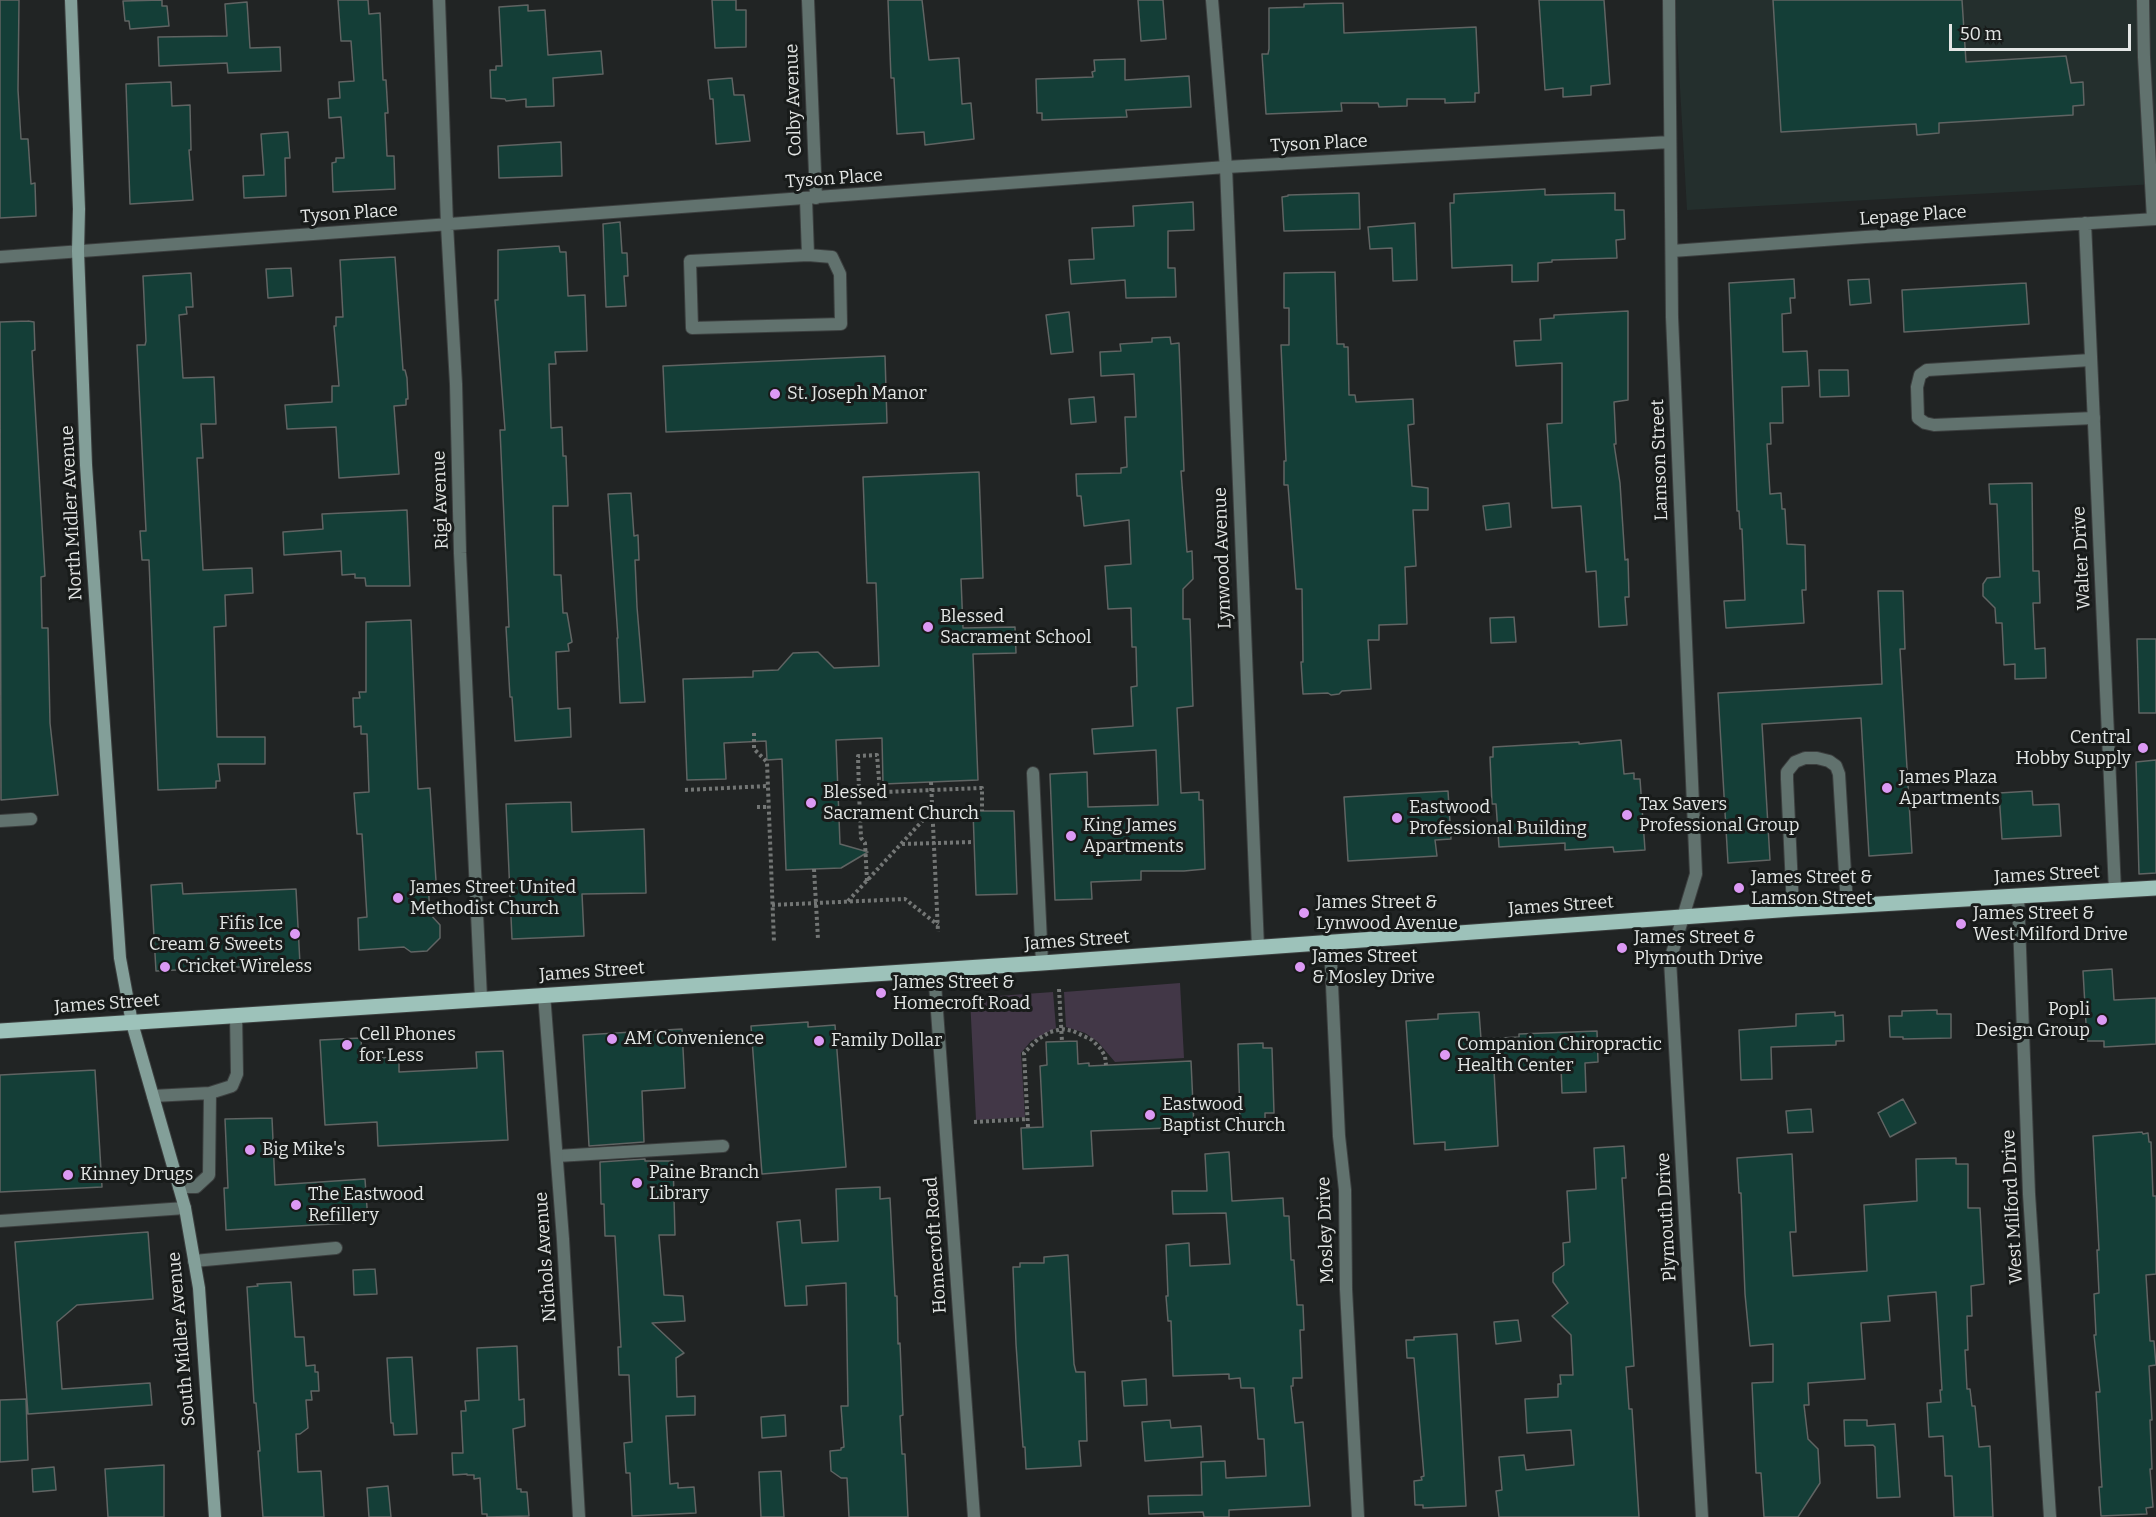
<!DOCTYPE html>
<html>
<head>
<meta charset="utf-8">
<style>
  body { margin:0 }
  #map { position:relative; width:2156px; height:1517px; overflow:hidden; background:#212424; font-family:Bitter,serif }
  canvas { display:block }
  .scale { position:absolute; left:1949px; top:24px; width:182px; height:27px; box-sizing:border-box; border:3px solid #e3e6e5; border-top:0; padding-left:8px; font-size:18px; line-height:21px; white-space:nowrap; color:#e3e6e5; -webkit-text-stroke:4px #181b1a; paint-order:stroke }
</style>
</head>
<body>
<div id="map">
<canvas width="2156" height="1517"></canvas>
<div class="scale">50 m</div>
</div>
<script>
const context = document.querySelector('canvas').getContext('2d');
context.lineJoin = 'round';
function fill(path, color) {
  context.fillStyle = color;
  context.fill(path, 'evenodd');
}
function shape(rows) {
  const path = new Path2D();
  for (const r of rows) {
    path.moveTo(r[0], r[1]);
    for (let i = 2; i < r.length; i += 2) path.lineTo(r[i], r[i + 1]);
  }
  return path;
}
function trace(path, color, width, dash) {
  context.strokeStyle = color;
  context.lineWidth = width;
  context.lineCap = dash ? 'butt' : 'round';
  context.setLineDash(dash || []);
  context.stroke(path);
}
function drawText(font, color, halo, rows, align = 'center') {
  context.font = font + ' Bitter,serif';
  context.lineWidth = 6;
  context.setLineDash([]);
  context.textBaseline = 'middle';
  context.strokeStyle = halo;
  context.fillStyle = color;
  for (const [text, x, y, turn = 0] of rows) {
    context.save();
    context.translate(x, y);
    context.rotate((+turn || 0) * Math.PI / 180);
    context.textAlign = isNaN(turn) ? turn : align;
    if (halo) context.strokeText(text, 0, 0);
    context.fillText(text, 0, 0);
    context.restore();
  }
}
fill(shape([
  [1675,0,2156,0,2156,184,1687,210]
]), '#242f2d');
fill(shape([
  [1180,983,1184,1058,1115,1062,1098,1042,1085,1033,1066,1027,1064,992],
  [1053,992,1056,1028,1031,1041,1021,1053,1025,1117,976,1120,970,998]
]), '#423747');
const building = shape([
  [0,0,19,0,18,90,21,139,28,139,31,184,35,183,36,216,0,218,0,0],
  [162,0,162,6,167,6,169,26,130,29,129,21,125,21,123,1,162,0],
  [338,0,368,0,369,14,380,13,383,80,386,80,388,113,385,113,387,156,394,156,395,189,333,192,332,163,336,162,336,158,344,158,341,117,329,118,328,99,340,98,339,82,354,81,351,41,341,41,338,0],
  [712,0,736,0,736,10,746,10,746,47,715,48,712,0],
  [888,0,922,0,929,60,959,58,962,104,971,103,974,139,925,145,924,132,897,134,894,78,891,78,888,0],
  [1138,0,1163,0,1166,39,1141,41,1138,0],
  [1539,0,1604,0,1610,84,1591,86,1591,95,1563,97,1563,88,1545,90,1539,0],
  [1773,0,1962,0,1966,62,2066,56,2071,83,2083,82,2084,105,2073,106,2073,115,1939,123,1939,133,1917,135,1916,124,1781,132,1773,0],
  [247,2,250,48,280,47,281,71,228,73,227,63,159,66,158,37,227,36,225,4,247,2],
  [1343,3,1344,33,1476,27,1479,93,1475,93,1475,102,1445,103,1445,99,1407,99,1407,106,1379,107,1378,103,1341,103,1342,111,1266,114,1262,54,1268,54,1269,49,1269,8,1304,7,1304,4,1343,3],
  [528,5,528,11,545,10,548,55,601,51,603,74,553,78,554,106,526,107,526,99,506,101,505,99,491,98,490,70,496,70,496,66,502,66,499,7,528,5],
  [1125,59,1125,80,1189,76,1191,107,1126,110,1127,117,1068,119,1042,120,1042,113,1037,113,1036,79,1093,77,1092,72,1095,71,1094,60,1125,59],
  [732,78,734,95,744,95,750,141,716,144,713,99,710,99,708,80,732,78],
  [171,82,172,106,190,105,191,150,189,150,193,200,130,204,126,84,171,82],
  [288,132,290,158,285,158,286,196,244,198,243,176,264,175,261,134,288,132],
  [561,142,562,176,499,178,498,146,561,142],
  [1545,189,1545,195,1615,193,1615,210,1624,210,1625,239,1616,240,1617,258,1552,260,1552,262,1538,263,1538,281,1512,282,1512,265,1452,268,1450,203,1454,203,1454,194,1545,189],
  [1359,193,1360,229,1284,231,1282,197,1288,196,1288,195,1359,193],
  [1193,202,1194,230,1168,231,1168,268,1175,268,1176,297,1126,298,1125,280,1071,284,1069,260,1094,259,1092,228,1134,226,1133,206,1193,202],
  [620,222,622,253,627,253,628,276,624,276,626,306,606,307,603,224,620,222],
  [1415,223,1417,280,1393,281,1392,248,1370,249,1368,227,1415,223],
  [559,246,560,252,566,252,568,296,585,295,587,351,555,352,556,364,549,364,551,428,562,427,563,456,566,456,568,506,553,506,554,575,561,575,563,613,567,613,572,642,568,644,569,651,556,652,558,709,570,708,571,737,515,741,512,697,510,697,506,627,509,627,500,430,505,430,495,300,498,300,498,250,559,246],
  [395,257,403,370,405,370,407,378,408,399,406,399,406,405,394,406,399,474,339,478,336,427,287,429,285,405,332,402,332,386,339,386,334,326,336,326,336,317,343,317,340,260,395,257],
  [291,268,293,296,268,298,266,269,291,268],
  [1335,272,1337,344,1344,344,1344,347,1348,347,1349,395,1355,395,1356,402,1413,399,1414,424,1408,425,1412,486,1428,488,1428,510,1413,510,1416,566,1405,567,1407,624,1379,625,1379,640,1368,640,1371,689,1342,691,1339,694,1331,695,1328,693,1303,694,1301,662,1303,662,1302,589,1296,589,1288,485,1284,485,1284,461,1286,461,1281,345,1289,345,1289,308,1284,308,1284,273,1335,272],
  [191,273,193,307,186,307,187,314,179,315,183,378,214,377,216,424,201,424,203,458,197,458,203,570,252,568,253,593,225,595,226,626,214,627,217,737,265,737,265,764,218,764,220,781,216,781,216,788,158,790,149,560,142,560,140,531,146,531,137,345,145,345,146,341,143,276,191,273],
  [1794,279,1795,298,1790,298,1791,313,1782,314,1783,352,1807,351,1809,386,1782,387,1783,423,1770,423,1771,444,1767,444,1770,494,1781,493,1782,509,1785,509,1787,544,1805,545,1806,590,1802,590,1804,623,1726,628,1724,601,1745,600,1742,529,1740,529,1739,511,1737,511,1729,283,1794,279],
  [1869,279,1871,303,1850,305,1848,280,1869,279],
  [2026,283,2029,324,1904,332,1902,290,2026,283],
  [1628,311,1628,400,1614,402,1616,444,1614,444,1620,483,1625,560,1628,559,1629,597,1625,597,1627,625,1599,627,1596,571,1586,572,1581,506,1552,508,1547,424,1562,423,1562,363,1516,366,1514,341,1541,340,1540,319,1554,318,1554,315,1628,311],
  [1069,312,1073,352,1051,354,1046,315,1069,312],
  [28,321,34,322,35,350,32,351,33,371,45,576,41,577,42,628,48,628,50,723,58,795,1,800,0,322,28,321],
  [1170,337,1171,344,1179,343,1184,471,1181,471,1187,552,1192,551,1193,579,1183,589,1183,619,1190,619,1193,706,1177,708,1181,793,1199,792,1199,800,1203,800,1205,869,1184,871,1141,871,1141,880,1091,882,1092,899,1055,900,1050,774,1087,772,1088,807,1158,805,1156,750,1094,754,1092,729,1133,726,1131,687,1137,686,1136,647,1132,647,1131,608,1108,609,1105,566,1131,564,1129,520,1084,526,1081,496,1077,496,1076,474,1121,473,1121,468,1127,467,1125,417,1136,417,1134,374,1101,376,1100,352,1121,351,1120,344,1152,342,1152,338,1170,337],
  [885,356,887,423,666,432,663,366,885,356],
  [1819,370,1848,370,1849,396,1820,397,1819,370],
  [1094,397,1096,422,1071,424,1069,399,1094,397],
  [979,472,983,578,961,579,963,628,1015,627,1016,653,973,654,978,780,883,784,882,738,836,740,840,844,868,852,841,868,786,870,782,759,767,760,766,741,724,743,726,779,687,780,683,679,753,677,753,671,778,670,793,653,818,652,834,668,879,666,876,583,867,583,863,477,979,472],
  [2032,483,2033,571,2039,571,2040,603,2033,603,2035,649,2045,648,2046,678,2015,679,2015,664,2004,665,2002,623,1996,623,1995,608,1983,596,1983,584,1987,578,2000,577,1997,504,1990,504,1989,484,2032,483],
  [631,493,634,536,638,535,639,560,635,560,637,607,645,702,620,703,617,638,618,638,608,494,631,493],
  [1509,503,1511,527,1486,530,1483,506,1509,503],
  [407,510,410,586,366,586,365,578,355,578,355,574,342,575,341,551,284,555,283,532,323,529,322,514,407,510],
  [1878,591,1903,591,1905,649,1900,649,1912,853,1869,856,1861,718,1762,724,1770,860,1728,863,1718,693,1882,684,1878,591],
  [1514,617,1516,642,1491,643,1490,618,1514,617],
  [411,620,418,789,430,788,436,881,428,882,430,914,440,925,440,938,427,951,411,952,404,947,359,950,358,918,367,917,362,834,357,834,354,793,369,792,367,734,361,734,361,726,354,727,353,698,360,698,359,692,366,692,366,622,411,620],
  [2137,639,2156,639,2156,713,2139,713,2137,639],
  [1621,740,1624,774,1634,773,1634,779,1640,779,1645,850,1614,852,1613,847,1565,850,1565,843,1499,847,1496,804,1492,804,1490,757,1493,757,1493,747,1579,742,1579,744,1621,740],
  [2156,760,2156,873,2139,874,2136,762,2156,760],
  [1448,791,1451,839,1435,840,1437,856,1348,861,1344,797,1448,791],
  [2032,791,2033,805,2059,804,2061,836,2002,839,1999,793,2032,791],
  [571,802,572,832,644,829,646,893,582,894,584,936,512,939,506,804,571,802],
  [973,811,1014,811,1017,894,976,895,973,811],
  [182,883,183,894,296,889,300,964,156,971,151,885,182,883],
  [2112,969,2114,1000,2156,998,2156,1044,2104,1047,2104,1041,2087,1041,2083,971,2112,969],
  [1937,1010,1937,1014,1951,1014,1951,1038,1903,1039,1903,1037,1890,1037,1889,1016,1902,1016,1902,1011,1937,1010],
  [1479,1012,1481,1039,1519,1037,1519,1034,1597,1031,1598,1062,1585,1063,1586,1092,1562,1093,1561,1066,1494,1070,1498,1146,1445,1150,1445,1142,1414,1144,1406,1021,1438,1019,1438,1014,1479,1012],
  [1835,1012,1835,1016,1843,1015,1844,1041,1836,1041,1836,1045,1771,1047,1772,1079,1741,1080,1739,1030,1796,1026,1796,1014,1835,1012],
  [808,1022,808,1027,835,1025,846,1167,762,1174,751,1026,808,1022],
  [682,1029,685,1088,642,1091,644,1142,589,1146,583,1035,682,1029],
  [361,1038,362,1059,399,1057,399,1072,477,1068,476,1052,503,1051,508,1140,378,1146,377,1122,325,1125,320,1040,361,1038],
  [1077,1041,1078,1064,1089,1063,1089,1066,1191,1061,1194,1127,1091,1131,1093,1166,1023,1169,1021,1128,1043,1127,1040,1066,1047,1065,1046,1042,1077,1041],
  [1263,1043,1263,1048,1272,1048,1274,1113,1265,1113,1265,1120,1240,1121,1238,1044,1263,1043],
  [95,1070,102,1187,0,1192,0,1075,95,1070],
  [1903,1099,1916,1123,1890,1137,1878,1113,1903,1099],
  [1811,1109,1813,1132,1788,1133,1786,1111,1811,1109],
  [272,1118,275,1185,365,1179,368,1222,226,1230,224,1188,228,1188,225,1119,272,1118],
  [2142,1132,2143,1134,2148,1133,2149,1142,2151,1142,2153,1196,2156,1196,2156,1274,2146,1275,2150,1341,2154,1341,2156,1365,2149,1366,2152,1420,2150,1420,2152,1469,2150,1469,2153,1507,2146,1508,2147,1514,2101,1516,2099,1487,2102,1487,2096,1392,2100,1392,2094,1335,2096,1335,2094,1294,2099,1293,2097,1250,2099,1250,2093,1136,2142,1132],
  [1624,1146,1626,1178,1622,1178,1634,1366,1626,1367,1629,1409,1632,1409,1639,1517,1499,1517,1496,1491,1502,1490,1499,1457,1524,1455,1526,1470,1574,1465,1571,1430,1527,1433,1525,1399,1558,1397,1558,1384,1561,1384,1560,1375,1573,1375,1571,1335,1552,1316,1568,1303,1553,1282,1553,1273,1564,1265,1563,1243,1570,1242,1567,1191,1596,1189,1594,1148,1624,1146],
  [1229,1152,1232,1201,1283,1198,1284,1216,1289,1216,1291,1260,1294,1260,1297,1305,1303,1305,1304,1330,1300,1330,1302,1378,1293,1378,1293,1386,1291,1386,1295,1423,1303,1422,1310,1506,1229,1510,1229,1517,1204,1517,1203,1512,1149,1514,1148,1496,1202,1495,1201,1462,1225,1461,1226,1478,1266,1476,1264,1439,1258,1439,1254,1388,1241,1388,1240,1378,1229,1379,1229,1374,1173,1376,1171,1321,1168,1321,1166,1296,1168,1296,1166,1245,1189,1243,1190,1266,1230,1264,1226,1213,1173,1214,1172,1191,1207,1191,1205,1154,1229,1152],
  [1792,1154,1796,1232,1790,1232,1793,1276,1867,1271,1864,1205,1917,1201,1916,1159,1956,1158,1956,1164,1968,1164,1968,1208,1980,1208,1984,1284,1971,1286,1972,1316,1967,1316,1968,1350,1965,1350,1967,1389,1970,1389,1972,1406,1975,1406,1979,1447,1990,1446,1993,1517,1954,1517,1952,1476,1945,1476,1943,1436,1929,1437,1927,1403,1941,1402,1940,1390,1942,1390,1936,1292,1888,1296,1890,1321,1861,1323,1865,1379,1808,1383,1809,1405,1804,1405,1808,1439,1818,1449,1820,1483,1798,1517,1764,1517,1761,1473,1756,1473,1752,1383,1773,1382,1773,1344,1750,1346,1745,1294,1741,1193,1739,1193,1737,1158,1792,1154],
  [645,1159,645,1161,673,1161,675,1235,659,1235,664,1295,683,1296,685,1321,652,1323,684,1353,676,1358,677,1397,695,1396,695,1415,666,1416,670,1484,678,1483,678,1488,694,1487,696,1513,632,1516,630,1473,626,1473,624,1443,632,1442,629,1375,619,1375,618,1347,621,1347,615,1236,605,1236,604,1204,601,1204,600,1162,645,1159],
  [880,1187,880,1199,890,1198,895,1296,897,1296,898,1344,900,1343,903,1415,900,1416,902,1454,905,1454,908,1517,849,1517,847,1478,841,1478,831,1471,830,1451,841,1450,841,1448,844,1447,841,1406,848,1406,846,1283,806,1286,807,1305,785,1306,777,1222,800,1220,802,1243,838,1241,836,1189,880,1187],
  [148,1232,153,1299,77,1305,57,1322,62,1389,150,1383,152,1405,28,1414,15,1242,148,1232],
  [1068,1255,1074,1364,1076,1372,1085,1372,1087,1441,1079,1441,1081,1466,1026,1469,1025,1447,1023,1447,1016,1344,1013,1267,1020,1267,1020,1263,1044,1263,1044,1257,1068,1255],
  [375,1269,377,1294,354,1295,353,1270,375,1269],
  [291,1282,295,1337,304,1337,306,1366,315,1365,315,1372,318,1372,319,1391,311,1391,312,1400,306,1400,308,1428,300,1434,296,1434,298,1472,321,1471,324,1517,263,1517,258,1451,260,1451,256,1403,254,1403,247,1287,258,1286,257,1284,291,1282],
  [1518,1320,1521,1341,1496,1344,1494,1322,1518,1320],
  [1457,1334,1466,1506,1423,1508,1423,1505,1415,1505,1414,1481,1422,1480,1421,1477,1424,1476,1414,1358,1407,1358,1406,1340,1414,1340,1414,1337,1457,1334],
  [517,1346,519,1400,524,1399,525,1426,513,1429,517,1489,521,1489,521,1492,527,1492,529,1516,487,1517,487,1514,482,1514,480,1478,474,1479,474,1475,467,1475,467,1474,453,1475,452,1453,463,1453,461,1411,466,1411,465,1401,479,1400,477,1348,517,1346],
  [412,1357,417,1434,394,1435,393,1423,391,1423,387,1358,412,1357],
  [1146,1379,1147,1405,1124,1406,1122,1381,1146,1379],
  [26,1399,28,1460,0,1462,0,1400,26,1399],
  [785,1415,786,1436,762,1438,761,1417,785,1415],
  [1170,1420,1171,1428,1201,1426,1203,1457,1145,1461,1142,1422,1170,1420],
  [1844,1420,1867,1420,1867,1426,1895,1424,1900,1497,1877,1498,1875,1447,1873,1445,1845,1446,1844,1420],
  [164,1465,164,1517,108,1517,105,1469,164,1465],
  [54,1467,56,1490,33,1492,32,1469,54,1467],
  [781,1471,784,1517,761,1517,759,1472,781,1471],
  [388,1486,391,1517,369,1517,367,1488,388,1486]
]);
fill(building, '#143e37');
trace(building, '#606463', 1.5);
const service = shape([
  [1212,0,1226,167],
  [2143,0,2144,57,2153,219],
  [806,199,808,255,690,261,692,328,841,324,840,274,832,257,808,255],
  [2091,360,1927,370,1920,375,1917,387,1918,418,1925,423,1934,425,2094,418],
  [1033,773,1042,963],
  [0,821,31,819],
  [1793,909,1787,779,1787,772,1795,762,1805,758,1817,758,1829,761,1836,766,1839,774,1847,906],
  [153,1096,210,1093],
  [557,1156,723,1146],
  [179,1187,196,1187,209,1175,210,1093,232,1086,237,1074,236,1015],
  [0,1221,185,1208],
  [194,1261,336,1248]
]);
const minor = shape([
  [439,0,447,225,456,384,460,553,481,998],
  [808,0,816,198],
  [1669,0,1672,317,1696,874,1670,960,1702,1517],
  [1226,167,1258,948],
  [2085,223,2115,891],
  [1672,251,1865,237,2156,219],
  [0,257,1226,167,1670,142],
  [2018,895,2029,1194,2050,1517],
  [1330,942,1339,1136,1345,1190,1346,1289,1358,1517],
  [934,970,974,1517],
  [544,994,563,1239,579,1517]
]);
const secondary = shape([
  [71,0,79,209,78,251,86,465,120,958,132,1023,185,1208,199,1288,215,1517]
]);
const primary = shape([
  [0,1031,1042,963,1793,909,2156,888]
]);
trace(service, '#3c3f3f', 14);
trace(minor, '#3c3f3f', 14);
trace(secondary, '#3c3f3f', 14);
trace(primary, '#3c3f3f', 17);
trace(shape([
  [754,733,754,749,767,762,774,942],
  [931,782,938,932],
  [685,790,768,786],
  [859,793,858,756,877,755,880,792],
  [757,807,769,807],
  [902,844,974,842],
  [814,869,818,939],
  [867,881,865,843,861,838,859,793,982,788,982,811],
  [848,901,926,817,933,817],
  [772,905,905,899,938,925],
  [1059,989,1062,1042],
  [974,1122,1028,1119],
  [1028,1127,1024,1053,1038,1039,1050,1032,1062,1029,1073,1031,1092,1040,1100,1048,1105,1056,1106,1065]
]), '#737675', 4, [3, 3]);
trace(service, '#61726e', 12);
trace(minor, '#61726e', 12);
trace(secondary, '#839f99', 12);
trace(primary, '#9dc2ba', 15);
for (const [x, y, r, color] of [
  [775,394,6,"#dc99f4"],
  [928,627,6,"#dc99f4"],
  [2143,748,6,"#dc99f4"],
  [1887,788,6,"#dc99f4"],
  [811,803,6,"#dc99f4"],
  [1627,815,6,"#dc99f4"],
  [1397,818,6,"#dc99f4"],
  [1071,836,6,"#dc99f4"],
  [1739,888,6,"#dc99f4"],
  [398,898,6,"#dc99f4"],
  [1304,913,6,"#dc99f4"],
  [1961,924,6,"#dc99f4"],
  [295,934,6,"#dc99f4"],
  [1622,948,6,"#dc99f4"],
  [165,967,6,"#dc99f4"],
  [1300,967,6,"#dc99f4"],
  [881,993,6,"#dc99f4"],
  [2102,1020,6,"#dc99f4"],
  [612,1039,6,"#dc99f4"],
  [819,1041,6,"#dc99f4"],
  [347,1045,6,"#dc99f4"],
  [1445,1055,6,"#dc99f4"],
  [1150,1115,6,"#dc99f4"],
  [250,1150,6,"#dc99f4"],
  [68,1175,6,"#dc99f4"],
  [637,1183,6,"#dc99f4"],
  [296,1205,6,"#dc99f4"]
]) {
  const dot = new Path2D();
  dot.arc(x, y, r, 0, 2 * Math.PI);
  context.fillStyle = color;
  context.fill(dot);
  trace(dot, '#181b1a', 2);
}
drawText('18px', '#e3e6e5', '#181b1a', [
  ["Colby Avenue",794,100,-92],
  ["Tyson Place",1319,144,-3],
  ["Tyson Place",834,179,-4],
  ["Tyson Place",349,214,-4],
  ["Lepage Place",1913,216,-4],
  ["Lamson Street",1660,460,-92],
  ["Rigi Avenue",441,500,-92],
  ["North Midler Avenue",72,513,-93],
  ["Lynwood Avenue",1223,558,-92],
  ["Walter Drive",2082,558,-93],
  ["James Street",2047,875,-3],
  ["James Street",1561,906,-4],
  ["James Street",1077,941,-4],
  ["James Street",592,972,-4],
  ["James Street",107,1004,-4],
  ["West Milford Drive",2013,1207,-93],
  ["Plymouth Drive",1667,1217,-93],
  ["Mosley Drive",1326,1230,-92],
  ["Homecroft Road",936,1245,-94],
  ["Nichols Avenue",546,1257,-94],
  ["South Midler Avenue",182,1339,-95]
]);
drawText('18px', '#e3e6e5', '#181b1a', [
  ["St. Joseph Manor",787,394],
  ["Blessed",940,617],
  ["Sacrament School",940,638],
  ["Central",2131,738,"right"],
  ["Hobby Supply",2131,759,"right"],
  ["James Plaza",1899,778],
  ["Apartments",1899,799],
  ["Blessed",823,793],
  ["Sacrament Church",823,814],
  ["Tax Savers",1639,805],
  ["Professional Group",1639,826],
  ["Eastwood",1409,808],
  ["Professional Building",1409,829],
  ["King James",1083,826],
  ["Apartments",1083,847],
  ["James Street &",1751,878],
  ["Lamson Street",1751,899],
  ["James Street United",410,888],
  ["Methodist Church",410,909],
  ["James Street &",1316,903],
  ["Lynwood Avenue",1316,924],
  ["James Street &",1973,914],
  ["West Milford Drive",1973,935],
  ["Fifis Ice",283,924,"right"],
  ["Cream & Sweets",283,945,"right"],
  ["James Street &",1634,938],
  ["Plymouth Drive",1634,959],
  ["James Street",1312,957],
  ["& Mosley Drive",1312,978],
  ["Cricket Wireless",177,967],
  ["James Street &",893,983],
  ["Homecroft Road",893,1004],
  ["Popli",2090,1010,"right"],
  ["Design Group",2090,1031,"right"],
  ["Cell Phones",359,1035],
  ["for Less",359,1056],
  ["AM Convenience",624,1039],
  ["Family Dollar",831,1041],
  ["Companion Chiropractic",1457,1045],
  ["Health Center",1457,1066],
  ["Eastwood",1162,1105],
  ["Baptist Church",1162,1126],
  ["Big Mike's",262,1150],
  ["Paine Branch",649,1173],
  ["Library",649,1194],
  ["Kinney Drugs",80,1175],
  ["The Eastwood",308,1195],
  ["Refillery",308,1216]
], 'left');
</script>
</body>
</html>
